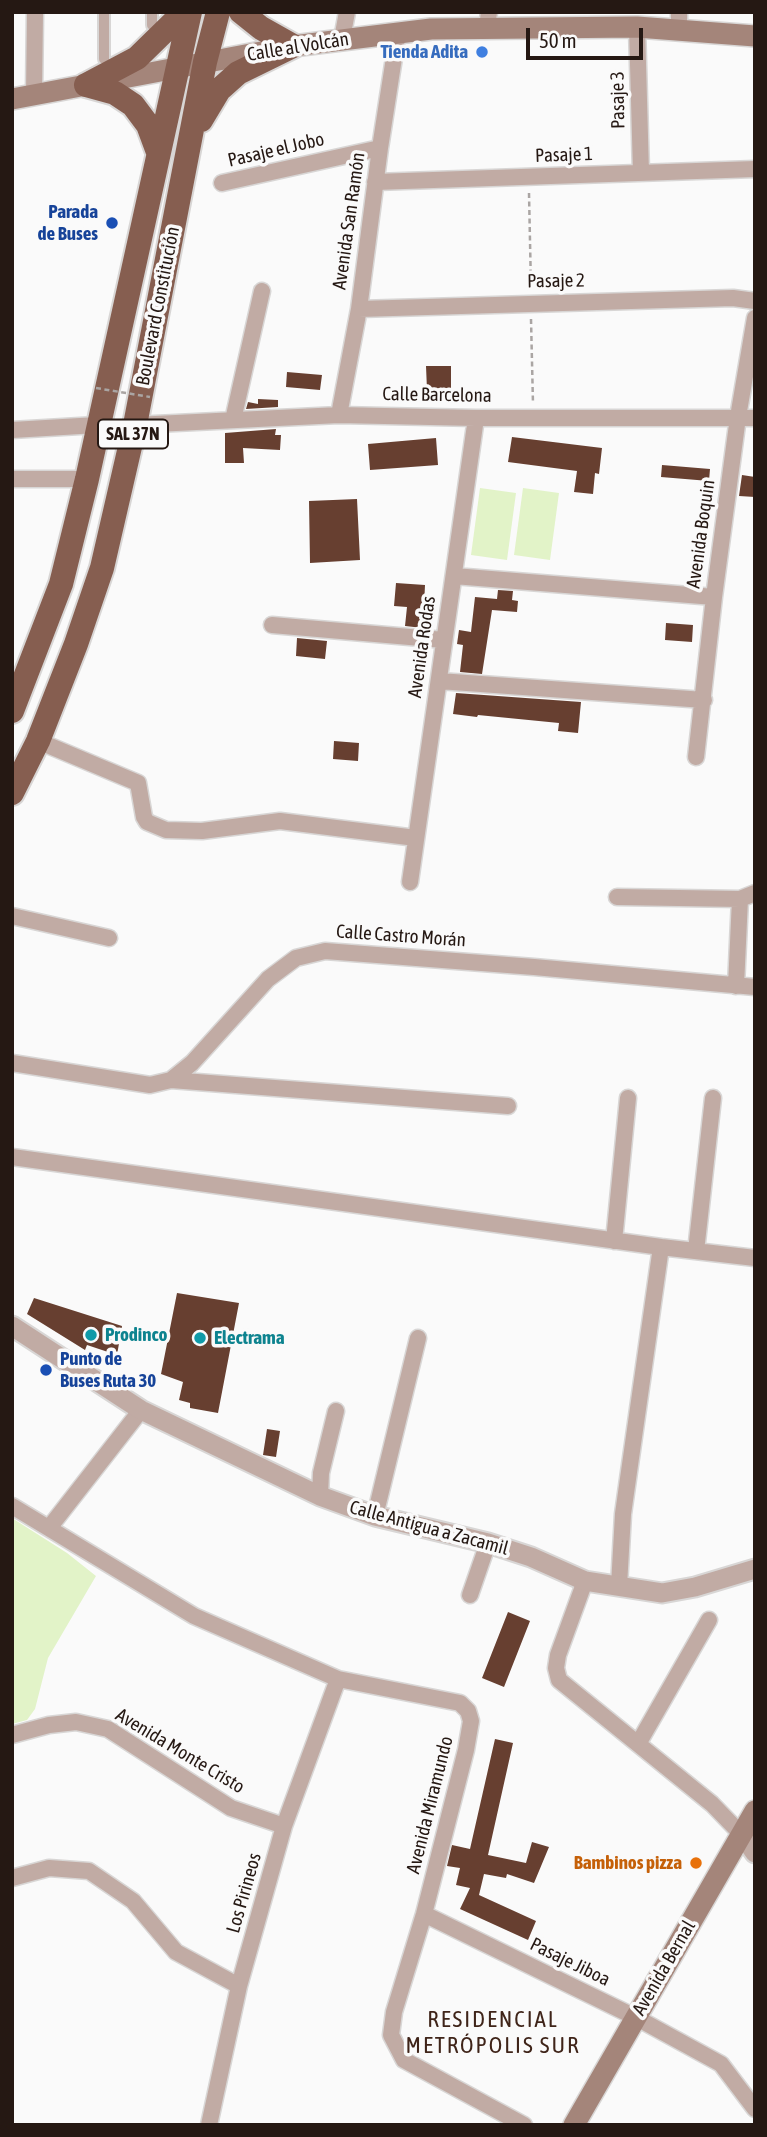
<!DOCTYPE html>
<html>
<head>
<meta charset="utf-8">
<style>
  body { margin:0 }
  #map { position:relative; width:767px; height:2137px; overflow:hidden; background:#fafafa; font-family:"Asap Condensed",sans-serif }
  canvas { display:block }
  .frame { position:absolute; inset:0; border:14px solid #251813; pointer-events:none }
  .scale { position:absolute; left:526px; top:28px; width:117px; height:32px; box-sizing:border-box; border:4px solid #251813; border-top:0; padding-left:9px; font-size:21px; line-height:24px; white-space:nowrap; color:#251813; -webkit-text-stroke:5px #fafafa; paint-order:stroke }
</style>
</head>
<body>
<div id="map">
<canvas width="767" height="2137"></canvas>
<div class="frame"></div>
<div class="scale">50 m</div>
</div>
<script>
const context = document.querySelector('canvas').getContext('2d');
context.lineJoin = 'round';
function fill(path, color) {
  context.fillStyle = color;
  context.fill(path, 'evenodd');
}
function shape(rows) {
  const path = new Path2D();
  for (const r of rows) {
    path.moveTo(r[0], r[1]);
    for (let i = 2; i < r.length; i += 2) path.lineTo(r[i], r[i + 1]);
  }
  return path;
}
function trace(path, color, width, dash) {
  context.strokeStyle = color;
  context.lineWidth = width;
  context.lineCap = dash ? 'butt' : 'round';
  context.setLineDash(dash || []);
  context.stroke(path);
}
function drawText(font, color, halo, rows, align = 'center') {
  context.font = font + ' "Asap Condensed",sans-serif';
  context.lineWidth = 7;
  context.setLineDash([]);
  context.textBaseline = 'middle';
  context.strokeStyle = halo;
  context.fillStyle = color;
  for (const [text, x, y, turn = 0] of rows) {
    context.save();
    context.translate(x, y);
    context.rotate((+turn || 0) * Math.PI / 180);
    context.textAlign = isNaN(turn) ? turn : align;
    if (halo) context.strokeText(text, 0, 0);
    context.fillText(text, 0, 0);
    context.restore();
  }
}
fill(shape([
  [480,488,516,493,507,560,471,555],
  [523,488,559,493,550,560,514,555],
  [12,1518,67,1553,96,1576,48,1658,35,1709,27,1720,12,1724]
]), '#e2f3c8');
fill(shape([
  [426,366,451,366,451,389,427,390],
  [287,372,322,375,320,390,286,387],
  [258,399,278,400,278,407,246,409,248,402,258,404],
  [276,429,275,435,281,435,280,450,243,448,244,463,225,463,225,433],
  [512,437,602,448,599,474,595,473,593,494,574,492,577,471,508,462],
  [436,438,438,465,370,470,368,444],
  [662,465,710,469,709,481,661,477],
  [742,475,755,477,755,497,739,496],
  [357,499,360,560,310,563,309,501],
  [396,583,425,585,423,628,405,626,407,607,394,606],
  [498,590,513,591,512,600,518,601,517,612,492,610,482,674,460,672,463,645,457,644,459,630,471,632,475,597,497,599],
  [666,623,693,625,692,642,665,640],
  [297,638,327,641,325,659,296,656],
  [456,693,581,702,578,733,558,731,559,723,478,715,477,717,453,714],
  [334,741,359,743,358,761,333,759],
  [177,1293,239,1303,218,1413,190,1408,190,1403,179,1400,183,1382,161,1374],
  [34,1298,122,1326,117,1355,87,1345,85,1350,27,1314],
  [267,1429,280,1431,276,1457,263,1455],
  [508,1612,530,1621,504,1687,482,1678],
  [495,1739,513,1743,488,1855,526,1863,532,1842,549,1847,534,1883,507,1874,506,1878,484,1874,479,1895,536,1921,528,1940,460,1909,470,1888,456,1885,460,1868,447,1866,452,1845,470,1849]
]), '#673f30');
const pedestrian = shape([
  [104,12,104,59],
  [152,12,152,25]
]);
const minor = shape([
  [679,12,679,29],
  [637,27,641,173],
  [487,28,489,12],
  [342,39,347,12],
  [34,95,35,12],
  [375,182,755,169],
  [222,183,380,148],
  [359,309,733,298,755,301],
  [339,415,359,309,380,148,398,32],
  [233,420,262,291],
  [135,425,339,415,476,418,755,418],
  [12,430,97,425],
  [12,479,87,479],
  [454,576,714,597],
  [272,625,444,640],
  [439,681,704,700],
  [38,741,138,783,144,817,147,822,166,830,202,831,280,821,416,838],
  [696,757,714,597,738,417,755,318],
  [410,882,476,418],
  [617,897,740,899,755,893],
  [12,916,109,938],
  [736,986,740,899],
  [12,1063,150,1085,171,1080,192,1063,268,979,296,958,325,951,534,967,755,987],
  [171,1080,508,1106],
  [12,1157,661,1247,755,1258],
  [614,1241,628,1098],
  [696,1251,713,1098],
  [320,1496,321,1473,336,1411],
  [12,1506,194,1616,338,1679,460,1703,468,1711,471,1721,466,1750,424,1914,394,2012,391,2035,404,2060,524,2125],
  [375,1516,418,1338],
  [49,1528,141,1410],
  [585,1581,558,1655,556,1668,559,1680,712,1804,742,1835],
  [619,1586,623,1514,661,1247],
  [470,1595,488,1543],
  [12,1735,49,1725,76,1722,108,1729,231,1808,284,1826],
  [638,1744,709,1620],
  [12,1878,49,1868,89,1871,133,1901,176,1952,239,1986],
  [424,1914,635,2017,721,2064,755,2109],
  [209,2125,239,1986,284,1826,338,1679]
]);
const tertiary = shape([
  [12,1326,141,1410,320,1496,375,1516,488,1543,531,1557,585,1581,662,1593,695,1587,755,1569],
  [742,1835,755,1853]
]);
const secondary = shape([
  [12,99,293,46,431,29,637,27,755,36],
  [574,2125,755,1811]
]);
const trunk = shape([
  [241,12,261,28,293,46],
  [86,85,137,58,184,12],
  [86,85,115,93,133,105,148,125,158,152],
  [201,120,219,90,238,73,293,46],
  [12,711,61,584,87,479,190,12],
  [12,793,38,741,76,644,102,568,135,425,205,62,218,12]
]);
trace(pedestrian, '#d8d6d5', 14);
trace(minor, '#d8d6d5', 19);
trace(tertiary, '#d8d6d5', 23);
trace(secondary, '#d8d6d5', 24);
trace(trunk, '#d8d6d5', 28);
trace(shape([
  [529,193,531,288],
  [531,319,533,404]
]), '#aaa5a3', 2.5, [5, 3.5]);
trace(pedestrian, '#c1aba4', 10);
trace(minor, '#c1aba4', 16);
trace(tertiary, '#c1aba4', 19);
trace(secondary, '#a4857a', 21);
trace(trunk, '#865e50', 24);
trace(shape([
  [96,388,150,397]
]), '#aaa5a3', 2.5, [5, 3.5]);
for (const [x, y, r, color] of [
  [482,52,7,"#3f7fe0"],
  [112,223,7,"#1a4fb4"],
  [91,1335,7,"#0f9aa8"],
  [200,1338,7,"#0f9aa8"],
  [46,1370,7,"#1a4fb4"],
  [696,1863,7,"#e8710a"]
]) {
  const dot = new Path2D();
  dot.arc(x, y, r, 0, 2 * Math.PI);
  context.fillStyle = color;
  context.fill(dot);
  trace(dot, '#fafafa', 2.5);
}
for (const [x, y, w] of [
  [133,434,70]
]) {
  const box = new Path2D();
  box.roundRect(x - w / 2, y - 14.5, w, 29, 5);
  context.fillStyle = '#fafafa';
  context.fill(box);
  trace(box, '#251813', 2);
}
drawText('bold 18px', '#251813', null, [
  ["SAL 37N",133,434]
]);
drawText('19px', '#251813', '#fafafa', [
  ["Calle al Volcán",298,47,-9],
  ["Pasaje 3",618,100,-91],
  ["Pasaje el Jobo",276,150,-13],
  ["Pasaje 1",564,155,-2],
  ["Avenida San Ramón",349,221,-82],
  ["Pasaje 2",556,281,-1],
  ["Boulevard Constitución",158,306,-79],
  ["Calle Barcelona",437,395,1],
  ["Avenida Boquin",701,534,-82],
  ["Avenida Rodas",422,647,-82],
  ["Calle Castro Morán",401,936,4],
  ["Calle Antigua a Zacamil",429,1528,15],
  ["Avenida Monte Cristo",180,1751,31],
  ["Avenida Miramundo",430,1805,-76],
  ["Los Pirineos",244,1893,-74],
  ["Pasaje Jiboa",570,1962,26],
  ["Avenida Bernal",664,1968,-60]
]);
drawText('bold 19px', '#366cbe', '#fafafa', [
  ["Tienda Adita",468,52]
], 'right');
drawText('bold 19px', '#164399', '#fafafa', [
  ["Parada",98,212],
  ["de Buses",98,234],
  ["Punto de",60,1359,"left"],
  ["Buses Ruta 30",60,1381,"left"]
], 'right');
drawText('bold 19px', '#0d838f', '#fafafa', [
  ["Prodinco",105,1335],
  ["Electrama",214,1338]
], 'left');
drawText('bold 19px', '#c56008', '#fafafa', [
  ["Bambinos pizza",682,1863]
], 'right');
context.letterSpacing = '2px';
drawText('23px', '#3f2419', '#fafafa', [
  ["RESIDENCIAL",493,2020],
  ["METRÓPOLIS SUR",493,2046]
]);
context.letterSpacing = '0px';
</script>
</body>
</html>
